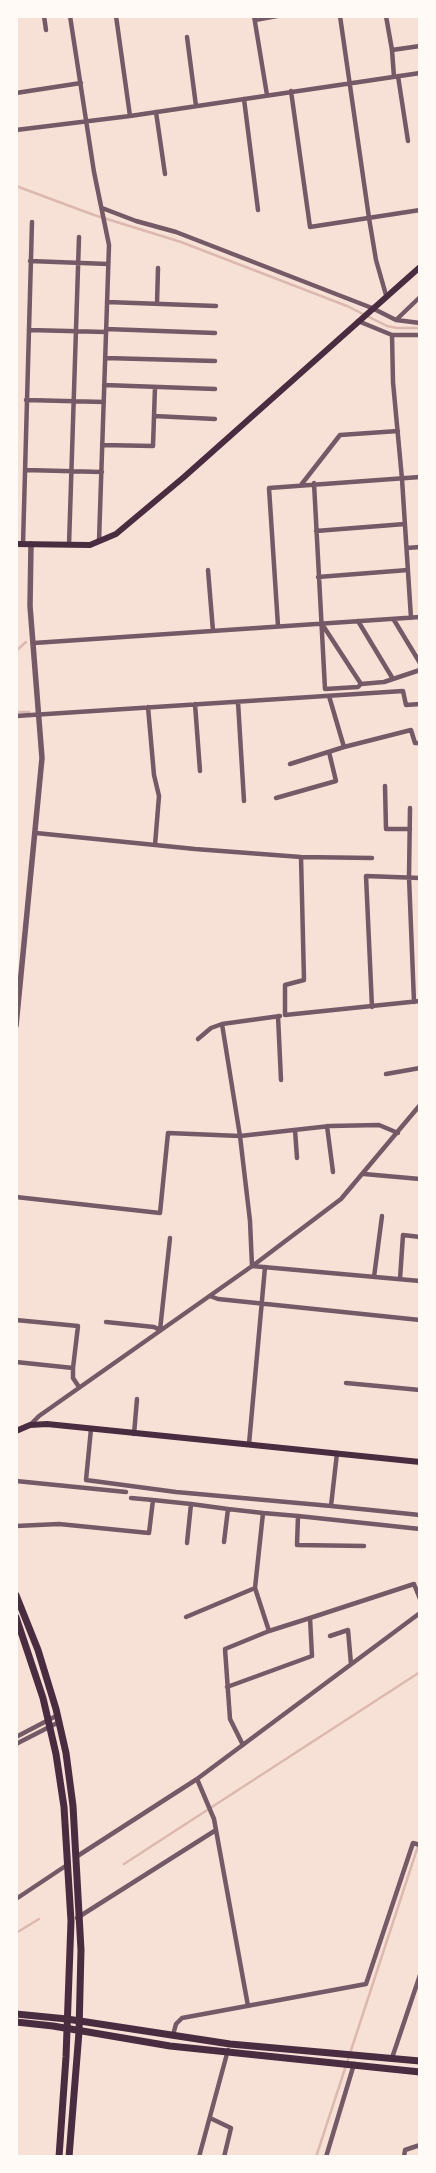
<!DOCTYPE html>
<html>
<head>
<meta charset="utf-8">
<style>
  body { margin:0 }
  #map { position:relative; width:436px; height:2173px; overflow:hidden; background:#f7e1d7; font-family:Manrope,sans-serif }
  canvas { display:block }
  .frame { position:absolute; inset:0; border:18px solid #fffaf5; pointer-events:none }
</style>
</head>
<body>
<div id="map">
<canvas width="436" height="2173"></canvas>
<div class="frame"></div>
</div>
<script>
const context = document.querySelector('canvas').getContext('2d');
context.lineJoin = 'round';
function shape(rows) {
  const path = new Path2D();
  for (const r of rows) {
    path.moveTo(r[0], r[1]);
    for (let i = 2; i < r.length; i += 2) path.lineTo(r[i], r[i + 1]);
  }
  return path;
}
function trace(path, color, width, dash) {
  context.strokeStyle = color;
  context.lineWidth = width;
  context.lineCap = dash ? 'butt' : 'round';
  context.setLineDash(dash || []);
  context.stroke(path);
}
trace(shape([
  [16,186,94,215,181,242,347,306,387,326,397,328,420,328],
  [16,651,26,642],
  [16,712,29,712],
  [124,1864,420,1672],
  [16,1933,39,1919],
  [316,2157,420,1840]
]), '#dcb8b0', 2.5);
trace(shape([
  [44,16,46,30],
  [70,16,94,172,109,245,99,541],
  [116,16,130,116],
  [254,16,267,95],
  [340,16,369,218,376,260,386,295],
  [386,16,392,50],
  [255,20,277,16],
  [187,37,196,106],
  [398,76,408,141],
  [394,77,392,50,420,46],
  [291,91,310,227,420,210],
  [16,93,81,83],
  [244,99,258,210],
  [156,112,165,174],
  [16,130,130,116,420,73],
  [102,208,136,221,176,232,372,308,396,320],
  [30,261,108,264],
  [420,297,396,320,420,323],
  [107,302,216,306],
  [157,304,158,268],
  [358,321,392,335,393,382,402,479,411,618],
  [106,329,215,333],
  [29,330,106,332],
  [392,335,420,335],
  [105,358,215,361],
  [104,385,215,389],
  [26,400,104,402],
  [154,416,215,419],
  [102,445,153,446,155,387],
  [25,470,102,472],
  [314,483,325,689,358,687,361,684,384,682,420,670],
  [301,485,340,435,398,431],
  [316,531,405,524],
  [23,544,32,222],
  [69,545,79,237],
  [407,548,420,547],
  [208,570,213,631],
  [318,577,408,570],
  [394,620,420,663],
  [358,621,393,679],
  [322,624,361,684],
  [278,626,269,488,420,477],
  [34,643,420,617],
  [329,696,344,747,411,730,415,743,420,743],
  [238,702,244,801],
  [195,704,200,771],
  [148,707,154,775,159,796,155,845],
  [16,716,403,691,406,705,420,704],
  [290,764,344,747],
  [385,786,386,829,410,829],
  [276,798,336,781,329,752],
  [410,808,409,877,414,1002],
  [36,833,195,849,301,857,372,858],
  [301,857,304,980,285,985,285,1015,420,1001],
  [372,1007,366,876,420,878],
  [278,1016,281,1080],
  [222,1024,280,1016],
  [198,1039,211,1028,222,1024,240,1136,250,1221,252,1266,420,1281],
  [386,1074,420,1068],
  [327,1126,333,1172],
  [295,1130,297,1158],
  [364,1174,420,1179],
  [16,1197,160,1213,168,1133,240,1136,330,1126,379,1125,398,1133],
  [374,1277,382,1216],
  [400,1279,403,1235,420,1237],
  [210,1296,218,1299,420,1320],
  [16,1320,78,1326,73,1368,16,1362],
  [106,1322,154,1327,160,1330,170,1238],
  [73,1368,73,1378,79,1387],
  [346,1383,420,1390],
  [30,1425,39,1416,255,1264,341,1199,420,1105],
  [91,1429,86,1480,176,1492,331,1506],
  [134,1434,137,1399],
  [249,1444,265,1267],
  [337,1453,331,1506,420,1515],
  [16,1481,126,1492],
  [153,1500,191,1504,187,1543],
  [191,1504,228,1509,224,1542],
  [263,1513,298,1516,297,1545,364,1546],
  [298,1516,420,1529],
  [16,1526,59,1524,149,1533,153,1500,131,1498],
  [186,1617,255,1588,263,1513,228,1509],
  [310,1618,414,1584,420,1599],
  [330,1636,348,1630,351,1664],
  [227,1687,312,1656,310,1618,269,1631],
  [16,1737,58,1715],
  [16,1744,59,1722],
  [243,1745,230,1719,225,1649,269,1631,255,1588],
  [197,1779,214,1819,248,2006],
  [76,1857,197,1779,420,1613],
  [16,1899,67,1865],
  [77,1918,216,1830],
  [173,2035,176,2024,182,2018,366,1984,413,1843,420,1845],
  [392,2058,420,1975],
  [210,2118,231,2128,224,2157],
  [199,2157,228,2050],
  [326,2157,354,2064],
  [404,2157,405,2150,420,2145]
]), '#755966', 4.5);
trace(shape([
  [16,1026,42,758,30,606,31,544]
]), '#755966', 5.5);
trace(shape([
  [16,544,90,545,116,534,184,477,420,267],
  [16,1431,30,1425,47,1424,420,1462]
]), '#4a2c40', 6);
trace(shape([
  [16,2014,67,2019,230,2044,420,2061],
  [16,2022,53,2026,170,2046,420,2072]
]), '#4a2c40', 7);
trace(shape([
  [16,1595,38,1650,56,1709,66,1753,73,1806,81,1950,79,2032,69,2157],
  [16,1617,43,1698,56,1754,64,1807,71,1921,66,2057,59,2157]
]), '#4a2c40', 7);
</script>
</body>
</html>
